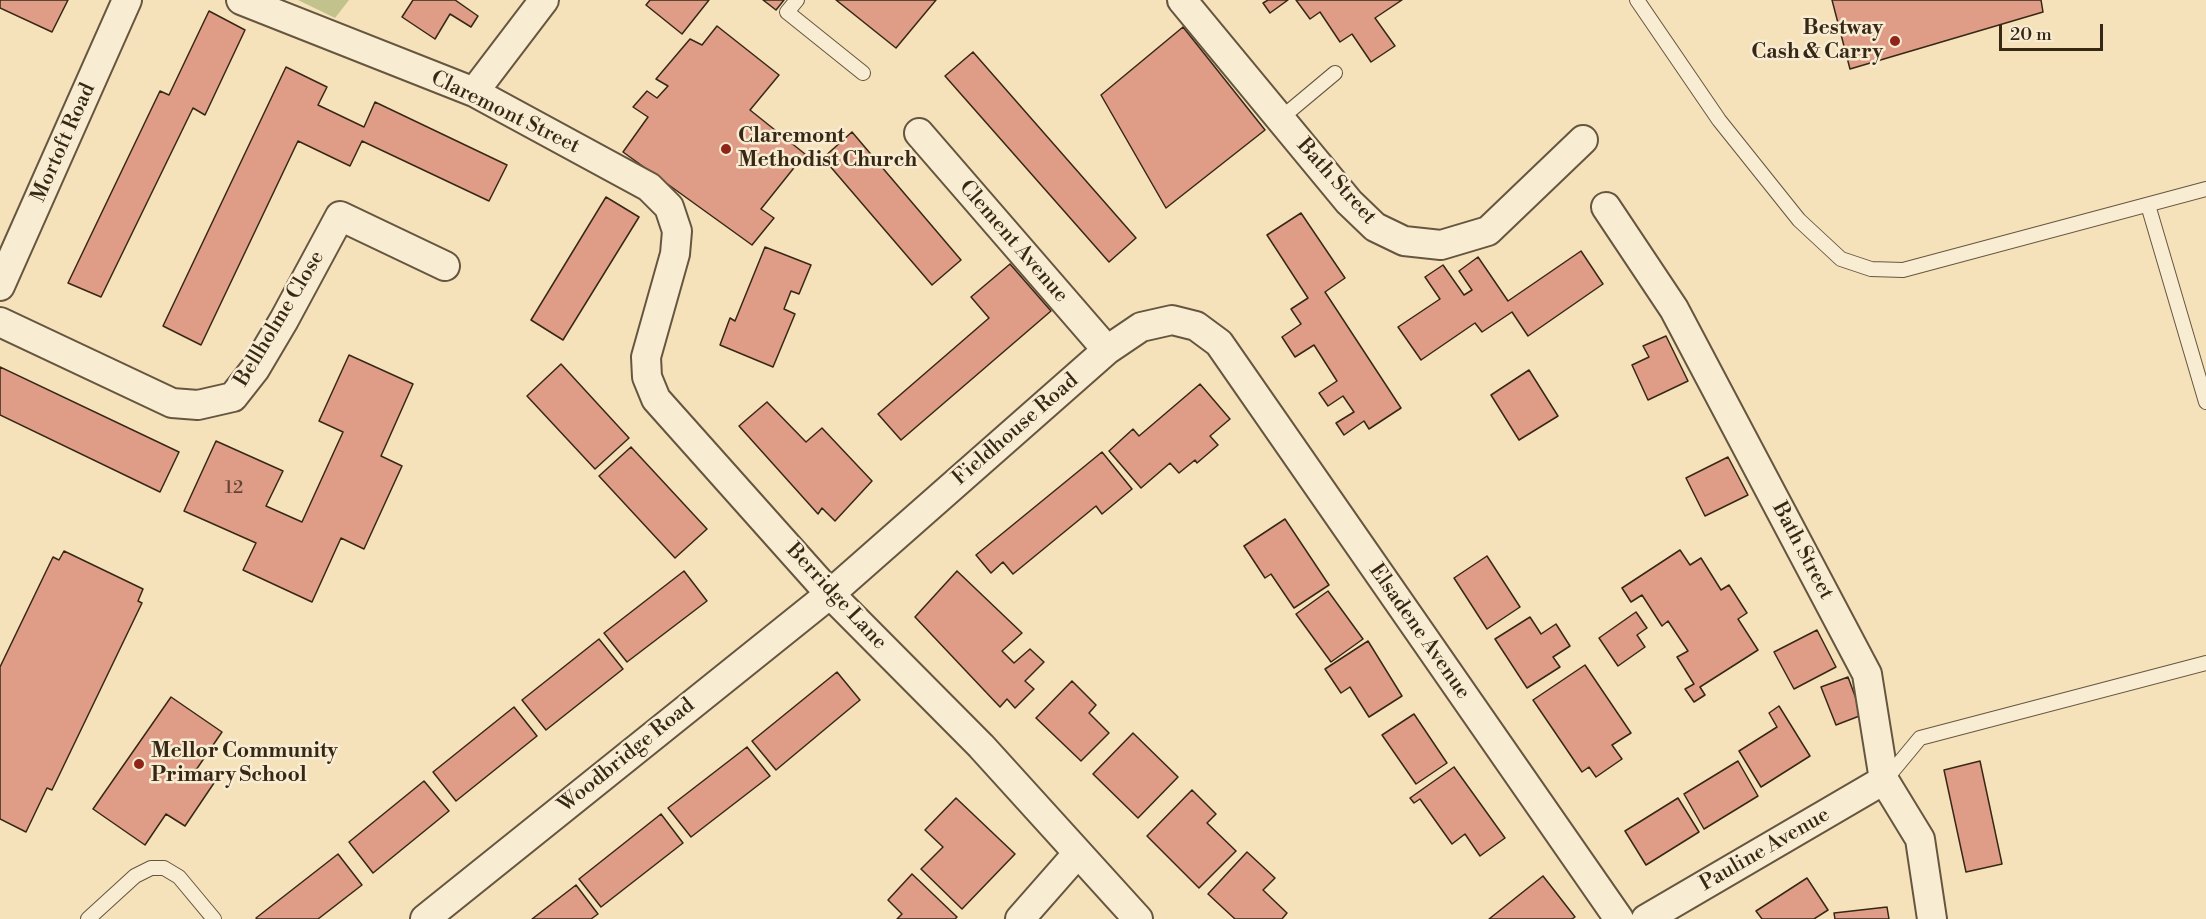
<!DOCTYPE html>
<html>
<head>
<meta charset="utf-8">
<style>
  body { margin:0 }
  #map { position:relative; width:2206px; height:919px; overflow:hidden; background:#f5e2bb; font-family:"Libre Bodoni",serif }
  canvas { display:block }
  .scale { position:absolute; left:1999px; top:24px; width:104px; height:27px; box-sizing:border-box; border:3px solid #372816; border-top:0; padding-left:8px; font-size:18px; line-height:21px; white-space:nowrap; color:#372816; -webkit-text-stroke:4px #f8ecd3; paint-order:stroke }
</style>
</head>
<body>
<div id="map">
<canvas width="2206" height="919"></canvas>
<div class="scale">20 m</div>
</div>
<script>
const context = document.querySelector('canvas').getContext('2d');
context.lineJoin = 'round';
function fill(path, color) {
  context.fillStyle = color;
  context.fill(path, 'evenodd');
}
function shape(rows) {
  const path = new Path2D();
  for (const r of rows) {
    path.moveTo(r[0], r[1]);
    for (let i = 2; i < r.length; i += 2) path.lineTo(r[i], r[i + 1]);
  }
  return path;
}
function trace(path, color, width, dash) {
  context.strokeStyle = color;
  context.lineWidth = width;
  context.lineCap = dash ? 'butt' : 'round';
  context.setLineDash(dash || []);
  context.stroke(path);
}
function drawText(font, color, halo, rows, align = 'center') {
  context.font = font + ' "Libre Bodoni",serif';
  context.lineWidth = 5;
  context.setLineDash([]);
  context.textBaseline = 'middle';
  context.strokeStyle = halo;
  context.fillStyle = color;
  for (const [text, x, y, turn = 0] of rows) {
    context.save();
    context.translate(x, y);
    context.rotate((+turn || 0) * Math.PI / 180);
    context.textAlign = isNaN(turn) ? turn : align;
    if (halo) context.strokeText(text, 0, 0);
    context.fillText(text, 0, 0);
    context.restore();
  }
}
fill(shape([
  [298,0,349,0,335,18]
]), '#c1c28c');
const building = shape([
  [0,0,68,0,52,32,0,8,0,0],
  [413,0,455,0,478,16,471,27,450,14,435,39,402,17,413,0],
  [650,0,709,0,682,34,646,5,650,0],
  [763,0,784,0,776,10,763,0],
  [836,0,936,0,896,48,836,0],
  [1268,0,1288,0,1270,13,1263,3,1268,0],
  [1296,0,1402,0,1375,18,1395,46,1371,62,1352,34,1340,42,1320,12,1310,19,1296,0],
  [1832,0,2041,0,2043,12,1850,69,1832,0],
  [209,11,245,30,205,115,193,108,101,297,68,283,160,91,169,95,209,11],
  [717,26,779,75,750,110,805,154,761,209,774,218,752,245,623,152,648,117,633,107,647,91,657,98,668,86,656,79,690,39,702,45,717,26],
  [1183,27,1265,130,1166,208,1101,95,1183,27],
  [973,52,1136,238,1109,262,945,76,973,52],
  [286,67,327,87,318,105,364,127,375,102,507,165,489,201,362,141,350,166,298,141,201,345,163,326,286,67],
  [852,132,961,260,932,285,823,158,852,132],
  [606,197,639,217,563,340,531,320,606,197],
  [1301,213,1345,278,1325,292,1401,408,1369,429,1364,421,1344,435,1336,423,1354,412,1343,396,1328,406,1319,393,1337,381,1314,345,1295,357,1282,337,1301,324,1291,309,1308,298,1267,235,1301,213],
  [765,247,811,265,799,294,791,291,784,309,795,314,773,367,720,345,730,318,735,321,765,247],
  [1581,251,1603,284,1528,336,1512,312,1482,332,1475,323,1421,360,1398,327,1440,299,1425,277,1443,265,1464,295,1472,290,1459,271,1478,257,1508,301,1581,251],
  [1010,264,1051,311,901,440,878,414,989,318,971,297,1010,264],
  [1666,336,1688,381,1648,400,1632,365,1649,357,1643,346,1666,336],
  [349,355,413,384,381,456,402,466,364,549,341,538,312,602,243,570,256,543,184,511,216,441,283,471,266,506,302,522,343,432,319,421,349,355],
  [561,364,629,438,595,469,527,396,561,364],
  [0,367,179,452,160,492,0,415,0,367],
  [1529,370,1558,416,1519,440,1491,395,1529,370],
  [1200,384,1230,419,1210,436,1218,445,1197,463,1195,460,1179,473,1170,463,1141,488,1109,451,1133,429,1139,436,1200,384],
  [767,402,806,442,822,428,872,481,835,521,822,508,818,514,739,426,767,402],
  [631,447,707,529,675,558,599,476,631,447],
  [1102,452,1132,489,1102,514,1096,506,1013,574,1003,562,991,573,976,555,1102,452],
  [1728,457,1748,495,1705,516,1686,478,1728,457],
  [1285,519,1329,585,1294,608,1271,574,1265,578,1244,546,1285,519],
  [1680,550,1690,565,1701,558,1721,590,1729,585,1747,613,1738,619,1758,650,1700,687,1705,695,1694,702,1685,689,1694,684,1677,657,1688,651,1668,621,1662,626,1642,595,1631,602,1622,588,1680,550],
  [64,551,143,589,138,601,142,603,52,790,47,788,26,832,0,819,0,667,53,557,59,560,64,551],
  [1487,556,1520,607,1487,629,1454,578,1487,556],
  [684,571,707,601,627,662,604,633,684,571],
  [957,571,1022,633,1002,651,1014,663,1030,649,1044,662,1025,681,1034,689,1015,708,1007,699,1000,707,915,617,957,571],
  [1328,591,1363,639,1331,662,1296,614,1328,591],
  [1636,612,1647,628,1637,635,1645,647,1618,666,1599,638,1636,612],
  [1530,617,1541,634,1556,624,1570,646,1553,657,1560,667,1527,688,1495,639,1530,617],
  [1817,630,1836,667,1794,689,1774,652,1817,630],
  [599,639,623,669,546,730,522,700,599,639],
  [1368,641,1402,696,1369,717,1350,687,1341,693,1325,669,1368,641],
  [1585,665,1631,733,1612,745,1622,759,1596,777,1589,767,1582,772,1533,700,1585,665],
  [837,672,860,700,776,770,752,741,837,672],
  [1848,677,1862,715,1836,725,1821,687,1848,677],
  [1072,681,1096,705,1089,713,1109,733,1081,761,1036,718,1072,681],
  [171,697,222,732,196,770,214,783,185,826,166,814,145,845,93,809,171,697],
  [1779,706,1810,756,1761,787,1739,751,1777,727,1769,713,1779,706],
  [514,707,537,736,456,801,433,772,514,707],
  [1414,714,1447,763,1416,784,1382,735,1414,714],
  [1133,733,1178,777,1138,818,1093,774,1133,733],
  [747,747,770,776,691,837,668,808,747,747],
  [1738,761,1758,796,1704,829,1684,794,1738,761],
  [1980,761,2002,864,1966,872,1944,770,1980,761],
  [1454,767,1505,838,1480,856,1465,834,1452,844,1420,799,1414,803,1410,798,1454,767],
  [424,781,449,811,373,873,349,842,424,781],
  [1192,790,1216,814,1207,823,1236,851,1199,888,1147,836,1192,790],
  [956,798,1015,854,962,909,921,869,943,847,925,830,956,798],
  [1678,798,1699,832,1646,865,1625,831,1678,798],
  [661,814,683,843,601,907,579,879,661,814],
  [1247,852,1275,878,1263,890,1287,913,1282,919,1235,919,1208,894,1247,852],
  [338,854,362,885,318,919,257,919,256,918,338,854],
  [912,874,957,917,955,919,897,919,902,914,888,900,912,874],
  [1543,876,1575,917,1572,919,1489,919,1543,876],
  [1807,878,1828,910,1814,919,1762,919,1756,911,1807,878],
  [576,885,598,914,591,919,532,919,576,885],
  [1887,907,1889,919,1835,919,1834,913,1887,907]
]);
fill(building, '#df9d87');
trace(building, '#372816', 1.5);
const service = shape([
  [797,0,787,12,863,73],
  [1637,0,1719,120,1799,220,1841,259,1871,269,1903,270,2206,189],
  [1280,119,1335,73],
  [2148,205,2206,402],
  [1886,779,1920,738,2206,663],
  [88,919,135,876,151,868,164,868,179,877,214,919]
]);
const minor = shape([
  [241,0,474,92,649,187,669,207,677,231,675,254,646,357,647,377,656,399,830,594,981,746,1138,919],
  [1182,0,1349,202,1375,227,1404,241,1441,245,1488,231,1583,140],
  [474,92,544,0],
  [919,133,1107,350],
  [1606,207,1674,309,1867,674,1884,780,1920,839,1932,919],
  [0,286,127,0],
  [0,322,172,403,198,405,233,397,255,369,284,320,340,216,445,266],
  [425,919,830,594,1107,350,1141,327,1172,320,1196,326,1219,343,1619,919],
  [1020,919,1078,853],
  [1646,919,1884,780]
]);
trace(service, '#66563f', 16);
trace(minor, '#66563f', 32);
trace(service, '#f8ecd3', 14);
trace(minor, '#f8ecd3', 28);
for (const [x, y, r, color] of [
  [1895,41,6,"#8f2418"],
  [726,149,6,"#8f2418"],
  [139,764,6,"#8f2418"]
]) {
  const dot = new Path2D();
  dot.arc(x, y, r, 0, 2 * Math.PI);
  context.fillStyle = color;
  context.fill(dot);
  trace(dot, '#f8ecd3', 2);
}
drawText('18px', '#614532', null, [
  ["12",234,489]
]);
drawText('bold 21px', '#372816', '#f8ecd3', [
  ["Bestway",1883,29,"right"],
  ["Cash & Carry",1883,53,"right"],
  ["Claremont",738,137],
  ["Methodist Church",738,161],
  ["Mellor Community",151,752],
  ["Primary School",151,776]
], 'left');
drawText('21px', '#372816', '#f8ecd3', [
  ["Claremont Street",505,113,26],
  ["Mortoft Road",64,143,-66],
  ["Bath Street",1336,182,48],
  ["Clement Avenue",1013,242,49],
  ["Bellholme Close",280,319,-59],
  ["Fieldhouse Road",1016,430,-41],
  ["Bath Street",1802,551,62],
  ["Berridge Lane",836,597,47],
  ["Elsadene Avenue",1419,632,55],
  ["Woodbridge Road",627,756,-39],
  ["Pauline Avenue",1765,850,-30]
]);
</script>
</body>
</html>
